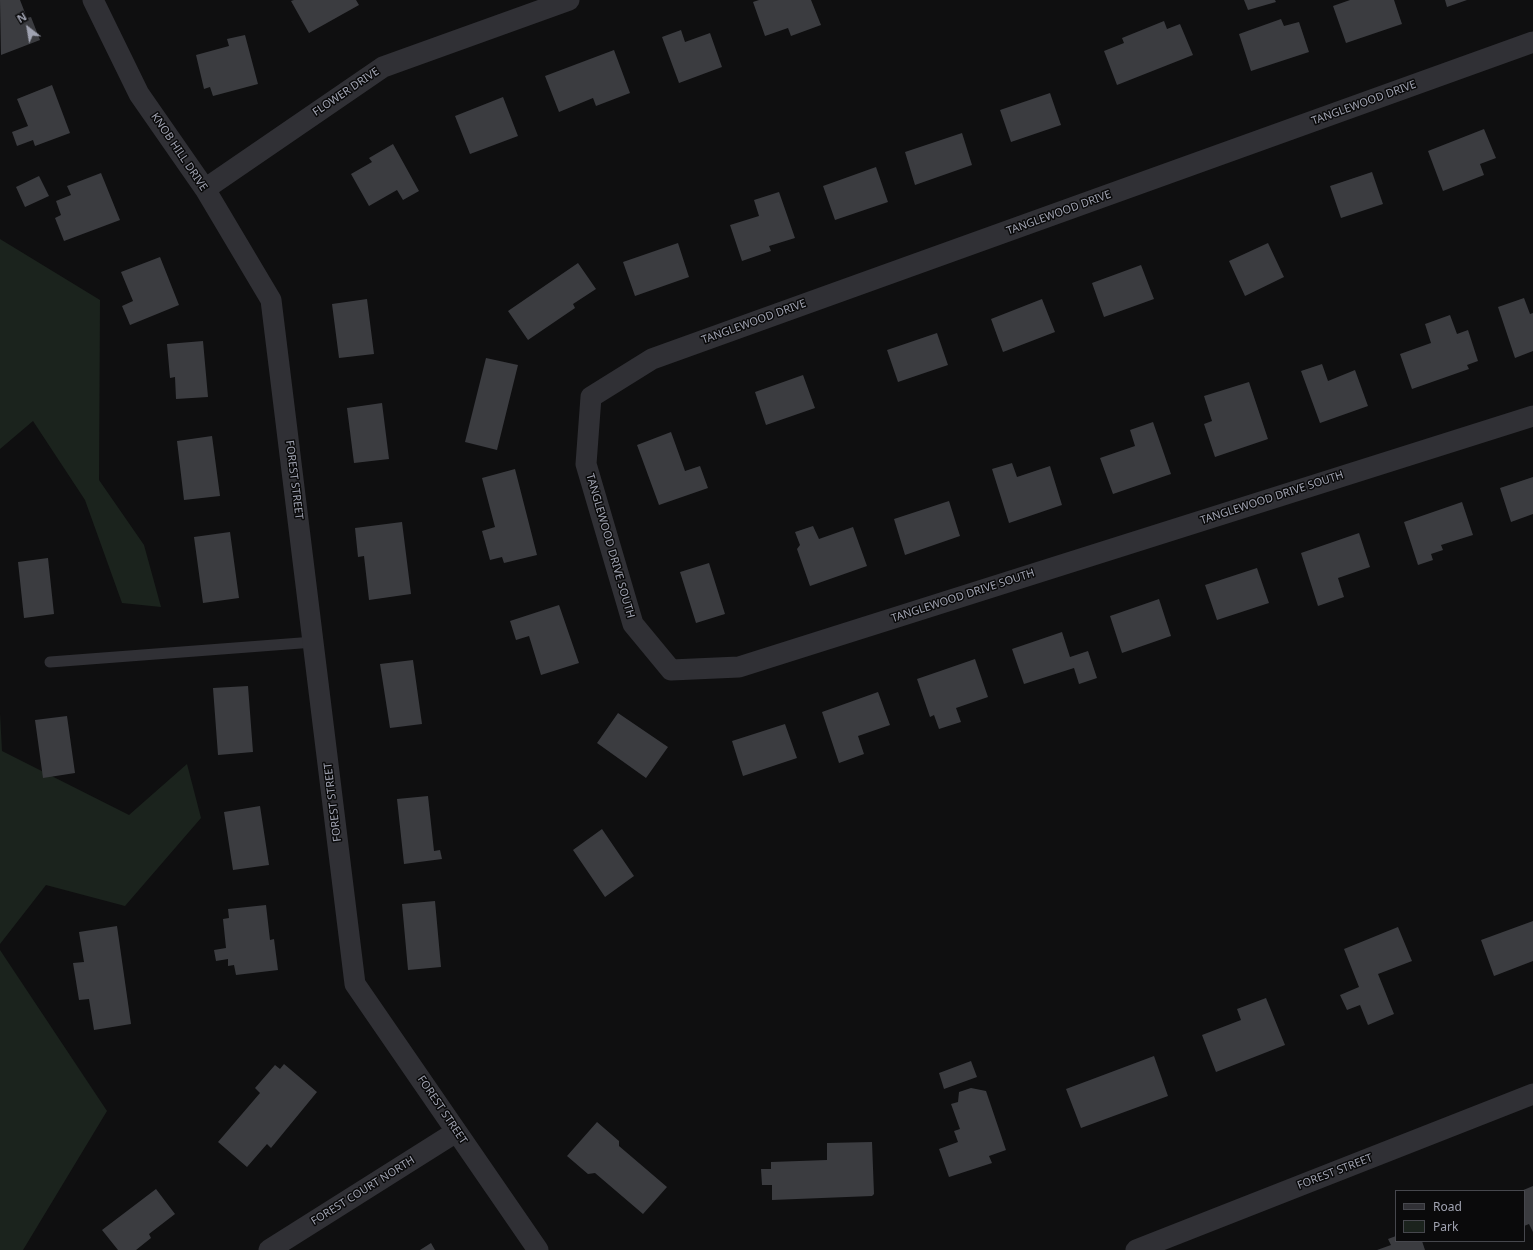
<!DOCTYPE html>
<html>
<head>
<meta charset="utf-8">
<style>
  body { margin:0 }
  #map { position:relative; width:1533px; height:1250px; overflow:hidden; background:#0f0f10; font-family:"Noto Sans",sans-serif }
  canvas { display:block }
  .legend { position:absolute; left:1395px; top:1190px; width:130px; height:52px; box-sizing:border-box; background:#0a0a0b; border:1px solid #46474d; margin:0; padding:5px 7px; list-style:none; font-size:12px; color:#a0a3b1 }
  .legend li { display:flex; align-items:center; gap:8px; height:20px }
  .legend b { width:20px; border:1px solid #46474d }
  .north { position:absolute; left:8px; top:8px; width:40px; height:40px; -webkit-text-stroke:3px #0a0a0b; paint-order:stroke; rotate:329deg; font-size:11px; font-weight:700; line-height:16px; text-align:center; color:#a0a3b1 }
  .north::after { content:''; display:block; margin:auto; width:14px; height:18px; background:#a0a3b1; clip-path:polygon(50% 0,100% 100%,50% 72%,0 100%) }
</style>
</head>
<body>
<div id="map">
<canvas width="1533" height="1250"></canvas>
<ul class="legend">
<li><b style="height:5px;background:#303035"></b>Road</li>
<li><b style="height:11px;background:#1b231d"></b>Park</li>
</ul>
<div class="north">N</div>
</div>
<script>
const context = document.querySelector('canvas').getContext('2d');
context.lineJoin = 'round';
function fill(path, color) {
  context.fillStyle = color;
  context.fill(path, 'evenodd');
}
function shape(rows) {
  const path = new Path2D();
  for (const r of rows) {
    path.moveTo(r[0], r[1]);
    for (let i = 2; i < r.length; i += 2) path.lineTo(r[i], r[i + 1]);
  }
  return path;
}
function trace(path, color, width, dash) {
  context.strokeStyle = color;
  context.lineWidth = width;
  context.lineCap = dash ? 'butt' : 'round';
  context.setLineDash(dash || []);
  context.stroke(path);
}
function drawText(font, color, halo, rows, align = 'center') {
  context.font = font + ' "Noto Sans",sans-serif';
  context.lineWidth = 3;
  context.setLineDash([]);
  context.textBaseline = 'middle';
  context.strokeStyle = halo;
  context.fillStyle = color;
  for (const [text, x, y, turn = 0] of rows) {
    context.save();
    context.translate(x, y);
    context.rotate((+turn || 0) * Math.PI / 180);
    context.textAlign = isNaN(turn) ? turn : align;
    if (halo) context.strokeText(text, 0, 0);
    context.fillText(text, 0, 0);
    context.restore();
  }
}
fill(shape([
  [0,239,100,300,99,480,144,545,161,607,122,603,85,500,33,421,0,449],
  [0,713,2,751,129,815,187,764,201,818,125,906,46,885,0,944],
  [0,950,107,1111,23,1250,0,1250]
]), '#1b231d');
fill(shape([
  [0,0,20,0,27,18,31,17,40,40,1,55],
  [294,0,356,0,359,5,309,33,291,1],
  [759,0,811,0,821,25,791,36,788,28,765,36,753,2],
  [1244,0,1275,0,1276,2,1248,10],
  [1350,0,1394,0,1402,24,1346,43,1333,6],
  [1445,0,1467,0,1447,7],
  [1281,19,1284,26,1299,22,1309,52,1251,71,1239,34],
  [1164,21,1167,29,1180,24,1193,55,1117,85,1104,51,1124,43,1122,38],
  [681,30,685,42,710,33,722,67,679,83,662,37],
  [245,35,258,84,213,96,210,87,204,89,196,55,229,46,227,39],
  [614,50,630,93,596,106,593,98,559,112,545,76],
  [52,85,70,133,35,146,33,140,17,146,12,132,28,126,17,99],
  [1050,93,1061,125,1011,142,1000,110],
  [503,97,518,136,470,154,455,116],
  [1484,129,1496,158,1480,164,1484,175,1443,191,1428,151],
  [962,133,972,165,915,185,905,152],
  [393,144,419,191,403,200,397,190,369,206,351,174,372,162,369,158],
  [876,167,888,202,835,220,823,186],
  [1372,172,1383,204,1341,218,1330,186],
  [101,173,120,220,64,241,55,218,61,215,56,201,71,195,67,186],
  [39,176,49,196,25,207,16,187],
  [779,192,795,238,769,246,771,251,742,261,730,225,759,216,754,200],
  [678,243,689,277,635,296,623,262],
  [1268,243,1284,277,1245,296,1229,261],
  [160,257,179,305,130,325,122,306,133,301,121,272],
  [578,263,596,289,573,304,575,308,528,340,508,311],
  [1141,265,1154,299,1104,317,1092,283],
  [1524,298,1530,314,1533,313,1533,351,1515,358,1498,307],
  [367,299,374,354,339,358,332,304],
  [1042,299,1055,332,1003,352,991,319],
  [1450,315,1457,334,1468,330,1478,361,1467,365,1469,369,1412,389,1400,354,1431,343,1425,324],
  [937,333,948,365,898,382,887,350],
  [203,341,208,397,176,399,175,377,170,378,167,344],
  [486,358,518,365,497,450,465,442],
  [1322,364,1328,381,1355,370,1368,406,1320,423,1301,371],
  [803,375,815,408,766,425,755,392],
  [1249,382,1268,439,1215,457,1204,424,1212,421,1204,396],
  [382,403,389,459,354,463,347,408],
  [1153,422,1171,474,1113,494,1100,458,1135,446,1130,430],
  [671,432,685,471,700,466,708,488,659,505,637,445],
  [212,436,220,496,184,500,177,441],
  [1012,463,1017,477,1050,466,1062,505,1009,523,992,469],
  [515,469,537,555,504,563,502,557,490,560,482,531,495,527,482,478],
  [1533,477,1533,514,1511,522,1500,488],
  [949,501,960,536,905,555,894,519],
  [1462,502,1473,535,1441,545,1443,550,1431,554,1433,560,1418,565,1404,522],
  [402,522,411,594,369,600,364,556,358,557,355,528],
  [813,526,819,539,853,527,867,566,810,586,797,549,800,545,795,532],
  [230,532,239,598,203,603,194,537],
  [1359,533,1370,567,1338,578,1344,597,1318,606,1301,553],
  [48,558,54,614,24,618,18,562],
  [709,563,725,614,696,623,680,572],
  [1257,568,1269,603,1217,620,1205,585],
  [1159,599,1171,636,1122,653,1110,616],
  [559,605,579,663,541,675,529,636,516,640,510,621],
  [1062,632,1070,657,1088,651,1097,678,1079,684,1074,668,1024,684,1012,649],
  [975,659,988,697,956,708,961,722,939,729,934,715,930,717,917,679],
  [413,660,422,724,390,728,380,664],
  [248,686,253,752,218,755,213,688],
  [878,692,890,725,858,736,864,754,839,763,822,712],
  [618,713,668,747,646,778,597,743],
  [67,716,75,773,43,778,35,720],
  [785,724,797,758,743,776,732,741],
  [428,796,434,851,440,850,442,859,404,864,397,799],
  [260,806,269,865,233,870,224,812],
  [602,829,634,876,605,897,573,850],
  [435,901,441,967,408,970,402,904],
  [266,905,270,940,274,939,278,970,236,975,234,965,228,966,228,959,216,961,214,950,226,948,223,919,229,918,228,909],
  [1533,921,1533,961,1494,976,1481,940],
  [117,926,131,1024,94,1030,89,999,79,1000,73,963,84,962,79,932],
  [1398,927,1412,961,1378,974,1394,1014,1368,1025,1360,1005,1347,1010,1340,995,1359,987,1344,949],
  [1266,998,1285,1045,1216,1072,1202,1035,1241,1020,1237,1009],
  [1154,1056,1168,1096,1081,1128,1066,1089],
  [971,1061,977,1077,944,1089,939,1073],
  [284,1064,317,1092,271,1148,267,1144,247,1167,218,1142,260,1093,255,1088,275,1065,280,1069],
  [971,1088,986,1091,1006,1150,989,1156,992,1163,949,1177,939,1149,958,1142,954,1131,960,1129,951,1104,958,1102,959,1092],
  [597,1122,619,1141,619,1146,667,1187,643,1214,595,1173,588,1174,567,1156],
  [872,1142,874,1194,872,1196,772,1200,772,1185,762,1185,761,1169,771,1169,771,1162,827,1160,827,1143],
  [1533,1186,1533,1232,1529,1224,1524,1226,1524,1191,1521,1191],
  [156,1189,175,1214,149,1234,151,1238,136,1250,118,1250,102,1230],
  [1396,1236,1396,1241,1422,1241,1425,1250,1377,1250,1391,1245,1388,1239],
  [431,1243,435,1250,420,1250]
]), '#3b3c40');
trace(shape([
  [50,662,314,642]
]), '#303035', 11);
trace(shape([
  [93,0,139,94,205,189,271,300,355,984,538,1250],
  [1533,42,652,359,591,397,586,464,633,624,671,670,739,667,1533,416],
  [205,189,383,67,569,0],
  [269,1250,456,1132],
  [1136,1250,1533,1094]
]), '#303035', 21);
drawText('11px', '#a0a3b1', '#0a0a0b', [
  ["FLOWER DRIVE",346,92,-34],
  ["TANGLEWOOD DRIVE",1364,103,-20],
  ["KNOB HILL DRIVE",179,152,56],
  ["TANGLEWOOD DRIVE",1059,213,-20],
  ["TANGLEWOOD DRIVE",754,322,-20],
  ["FOREST STREET",294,480,83],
  ["TANGLEWOOD DRIVE SOUTH",1272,498,-18],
  ["TANGLEWOOD DRIVE SOUTH",610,546,74],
  ["TANGLEWOOD DRIVE SOUTH",963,596,-18],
  ["FOREST STREET",333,802,-97],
  ["FOREST STREET",442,1110,56],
  ["FOREST STREET",1335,1172,-21],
  ["FOREST COURT NORTH",363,1191,-32]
]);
</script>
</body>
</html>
